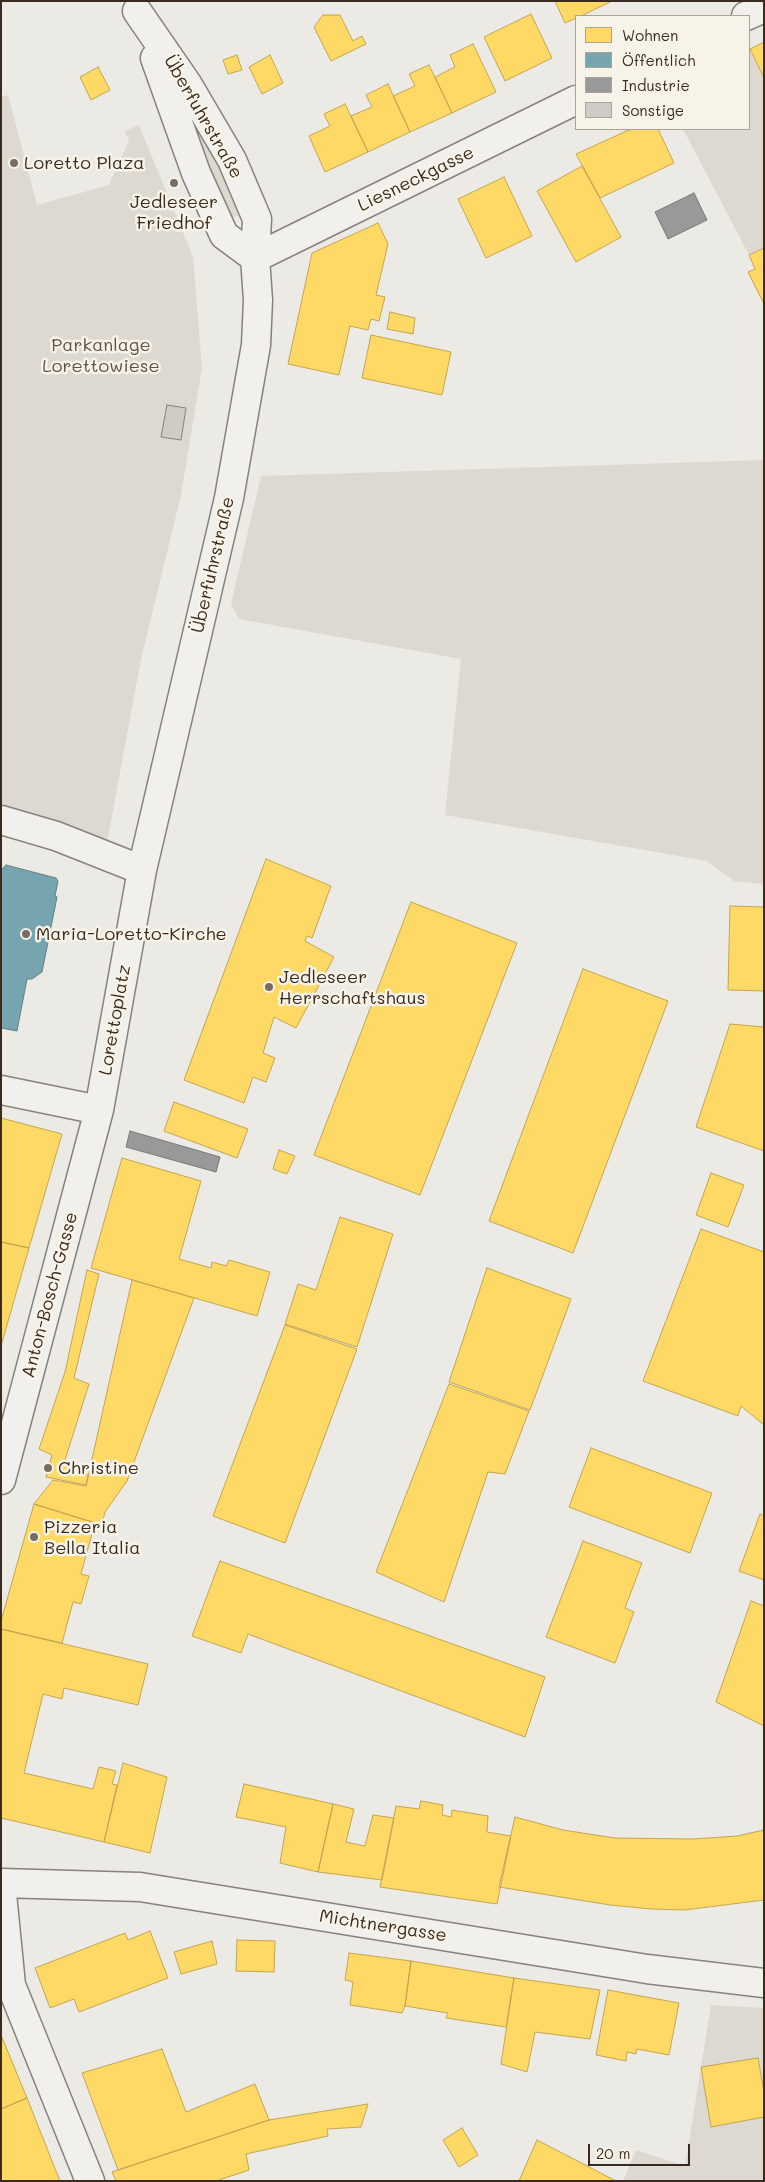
<!DOCTYPE html>
<html>
<head>
<meta charset="utf-8">
<style>
  body { margin:0 }
  #map { position:relative; width:765px; height:2182px; overflow:hidden; background:#eceae4; font-family:Mali,sans-serif }
  canvas { display:block }
  .frame { position:absolute; inset:0; border:2px solid #3b2a1e; pointer-events:none }
  .legend { position:absolute; left:575px; top:15px; width:175px; height:115px; box-sizing:border-box; background:#f7f3e8; border:1px solid #aca397; margin:0; padding:6px 9px; list-style:none; font-size:15px; color:#3b2a1e }
  .legend li { display:flex; align-items:center; gap:10px; height:25px }
  .legend b { width:25px; border:1px solid #aca397 }
  .scale { position:absolute; left:588px; top:2144px; width:102px; height:22px; box-sizing:border-box; border:2px solid #3b2a1e; border-top:0; padding-left:6px; font-size:15px; line-height:18px; white-space:nowrap; color:#3b2a1e; -webkit-text-stroke:4px #f7f3e8; paint-order:stroke }
</style>
</head>
<body>
<div id="map">
<canvas width="765" height="2182"></canvas>
<div class="frame"></div>
<ul class="legend">
<li><b style="height:14px;background:#ffd966"></b>Wohnen</li>
<li><b style="height:14px;background:#76a5af"></b>Öffentlich</li>
<li><b style="height:14px;background:#999"></b>Industrie</li>
<li><b style="height:14px;background:#cfccc7"></b>Sonstige</li>
</ul>
<div class="scale">20 m</div>
</div>
<script>
const context = document.querySelector('canvas').getContext('2d');
context.lineJoin = 'round';
function fill(path, color) {
  context.fillStyle = color;
  context.fill(path, 'evenodd');
}
function shape(rows) {
  const path = new Path2D();
  for (const r of rows) {
    path.moveTo(r[0], r[1]);
    for (let i = 2; i < r.length; i += 2) path.lineTo(r[i], r[i + 1]);
  }
  return path;
}
function trace(path, color, width, dash) {
  context.strokeStyle = color;
  context.lineWidth = width;
  context.lineCap = dash ? 'butt' : 'round';
  context.setLineDash(dash || []);
  context.stroke(path);
}
function drawText(font, color, halo, rows, align = 'center') {
  context.font = font + ' Mali,sans-serif';
  context.lineWidth = 5;
  context.setLineDash([]);
  context.textBaseline = 'middle';
  context.strokeStyle = halo;
  context.fillStyle = color;
  for (const [text, x, y, turn = 0] of rows) {
    context.save();
    context.translate(x, y);
    context.rotate((+turn || 0) * Math.PI / 180);
    context.textAlign = isNaN(turn) ? turn : align;
    if (halo) context.strokeText(text, 0, 0);
    context.fillText(text, 0, 0);
    context.restore();
  }
}
fill(shape([
  [749,49,764,78,764,248,749,255,683,129,749,129],
  [8,95,37,205,109,185,129,141,125,131,139,125,193,257,202,368,181,495,141,659,107,843,1,811,1,97],
  [205,127,241,215,232,218,224,213,194,131],
  [764,460,764,884,734,881,707,861,445,815,461,659,239,619,231,604,261,476],
  [711,2005,764,2008,764,2181,623,2181,636,2150,685,2166]
]), '#ddd9d0');
const homes = shape([
  [555,1,612,1,581,16,576,16,576,18,565,23,555,1],
  [531,14,552,58,505,81,484,37,531,14],
  [323,15,340,15,353,41,362,36,366,44,331,61,314,27,323,15],
  [764,42,764,78,750,49,764,42],
  [473,44,496,92,452,113,435,77,455,67,450,55,473,44],
  [237,55,242,70,228,74,223,60,237,55],
  [270,55,283,83,262,94,249,67,270,55],
  [429,65,452,113,410,132,393,96,415,86,409,74,429,65],
  [98,67,110,90,91,100,80,77,98,67],
  [388,84,410,132,368,152,351,116,372,107,366,95,388,84],
  [345,104,368,152,325,172,309,136,330,126,324,114,345,104],
  [631,129,658,129,674,163,600,198,576,154,631,129],
  [582,166,621,237,576,262,537,191,582,166],
  [504,177,532,236,486,258,458,199,504,177],
  [378,223,388,244,376,295,385,297,379,321,371,319,368,330,350,326,339,375,288,364,312,253,378,223],
  [764,248,764,304,748,272,755,269,749,255,764,248],
  [390,312,415,318,413,334,387,329,390,312],
  [371,335,451,352,442,395,362,378,371,335],
  [266,859,331,886,312,938,307,936,305,941,334,957,296,1028,274,1017,263,1053,275,1058,266,1082,253,1077,244,1103,184,1080,266,859],
  [411,902,517,943,420,1195,314,1155,411,902],
  [730,906,764,907,764,991,728,990,730,906],
  [583,969,668,1001,573,1253,489,1221,583,969],
  [730,1024,764,1027,764,1151,696,1127,730,1024],
  [174,1102,248,1129,237,1158,164,1131,174,1102],
  [1,1118,62,1134,29,1248,1,1242,1,1118],
  [279,1150,295,1156,287,1174,273,1169,279,1150],
  [122,1158,201,1181,179,1259,211,1268,212,1262,226,1266,229,1260,270,1272,257,1316,91,1268,122,1158],
  [711,1173,744,1185,728,1227,696,1215,711,1173],
  [340,1217,393,1234,357,1347,285,1324,298,1284,316,1290,340,1217],
  [701,1229,764,1252,764,1425,741,1406,738,1416,643,1381,701,1229],
  [1,1242,29,1248,1,1346,1,1242],
  [487,1268,571,1299,530,1410,449,1382,487,1268],
  [87,1270,99,1274,74,1378,89,1384,65,1460,88,1475,86,1485,46,1477,52,1455,39,1449,65,1372,87,1270],
  [132,1280,194,1298,127,1481,105,1512,102,1525,34,1504,53,1480,86,1486,132,1280],
  [285,1325,357,1349,285,1543,213,1516,285,1325],
  [449,1384,529,1411,505,1474,488,1472,444,1602,376,1572,449,1384],
  [591,1448,712,1493,690,1553,569,1507,591,1448],
  [34,1504,95,1523,81,1574,89,1576,81,1604,73,1602,62,1643,1,1629,1,1621,34,1504],
  [760,1514,764,1516,764,1580,739,1571,760,1514],
  [583,1541,642,1563,625,1608,634,1612,615,1663,546,1637,583,1541],
  [220,1561,545,1677,525,1737,248,1634,241,1653,192,1636,220,1561],
  [751,1601,764,1606,764,1726,716,1702,751,1601],
  [1,1629,148,1664,138,1705,64,1688,62,1699,43,1694,24,1773,93,1789,99,1767,116,1771,112,1784,117,1785,104,1842,1,1818,1,1629],
  [123,1763,167,1777,150,1853,104,1842,123,1763],
  [244,1784,333,1804,318,1872,280,1863,286,1827,236,1817,244,1784],
  [421,1801,443,1805,442,1815,451,1817,452,1810,488,1816,487,1832,511,1836,497,1904,380,1887,396,1806,419,1809,421,1801],
  [333,1804,354,1809,346,1842,365,1846,373,1815,394,1818,382,1880,318,1872,333,1804],
  [515,1817,563,1830,615,1838,693,1839,737,1836,764,1830,764,1900,684,1910,651,1909,610,1905,499,1887,515,1817],
  [150,1931,168,1978,79,2012,74,1999,50,2008,35,1968,125,1933,128,1940,150,1931],
  [237,1940,275,1941,274,1972,236,1971,237,1940],
  [212,1941,217,1964,181,1974,174,1952,212,1941],
  [349,1953,411,1961,405,2006,402,2013,350,2005,353,1982,345,1980,349,1953],
  [411,1961,514,1978,506,2027,446,2018,448,2013,405,2006,411,1961],
  [514,1978,600,1990,590,2039,535,2032,527,2072,501,2064,514,1978],
  [608,1990,679,2003,669,2055,637,2049,636,2054,627,2052,626,2061,596,2055,608,1990],
  [1,2035,27,2098,1,2109,1,2035],
  [162,2049,186,2112,255,2084,269,2120,118,2170,82,2073,162,2049],
  [758,2058,764,2092,764,2117,711,2127,701,2067,758,2058],
  [27,2098,60,2181,1,2181,1,2109,27,2098],
  [368,2104,361,2127,327,2129,328,2136,246,2154,249,2170,216,2181,116,2181,112,2172,269,2120,368,2104],
  [462,2128,478,2155,459,2167,443,2140,462,2128],
  [537,2140,616,2181,519,2181,537,2140]
]);
fill(homes, '#ffd966');
trace(homes, '#c4a450', 1);
const public = shape([
  [6,865,56,878,58,881,55,896,57,897,42,972,32,979,27,979,17,1031,1,1028,1,870,6,865]
]);
fill(public, '#76a5af');
trace(public, '#648084', 1);
const industry = shape([
  [694,193,707,220,668,239,655,212,694,193],
  [130,1131,220,1157,216,1172,126,1147,130,1131]
]);
fill(industry, '#999');
trace(industry, '#7d7874', 1);
const building = shape([
  [167,405,186,408,181,440,161,437,167,405]
]);
fill(building, '#cfccc7');
trace(building, '#86827c', 1);
const minor = shape([
  [746,16,764,8],
  [155,58,196,173,224,235,255,258],
  [255,258,576,100],
  [1,820,56,836,142,870],
  [1,1090,99,1110],
  [1,1480,99,1110,142,870,229,498,256,345,258,300,255,258,257,219,232,160,188,85,137,11],
  [1,1883,140,1887,647,1969,764,1983],
  [1,1884,11,1985,90,2181]
]);
trace(minor, '#86827c', 31);
trace(minor, '#f1f0ec', 28);
for (const [x, y, r, color] of [
  [14,163,5,"#796d63"],
  [174,183,5,"#796d63"],
  [26,934,5,"#796d63"],
  [269,987,5,"#796d63"],
  [48,1468,5,"#796d63"],
  [34,1537,5,"#796d63"]
]) {
  const dot = new Path2D();
  dot.arc(x, y, r, 0, 2 * Math.PI);
  context.fillStyle = color;
  context.fill(dot);
  trace(dot, '#f7f3e8', 2);
}
drawText('18px', '#3b2a1e', '#f7f3e8', [
  ["Überfuhrstraße",203,117,60],
  ["Liesneckgasse",416,179,-26],
  ["Überfuhrstraße",213,565,-77],
  ["Lorettoplatz",115,1020,-80],
  ["Anton-Bosch-Gasse",50,1295,-75],
  ["Michtnergasse",383,1926,9]
]);
drawText('18px', '#3b2a1e', '#f7f3e8', [
  ["Loretto Plaza",24,163],
  ["Jedleseer",174,202,"center"],
  ["Friedhof",174,223,"center"],
  ["Maria-Loretto-Kirche",36,934],
  ["Jedleseer",279,977],
  ["Herrschaftshaus",279,998],
  ["Christine",58,1468],
  ["Pizzeria",44,1527],
  ["Bella Italia",44,1548]
], 'left');
drawText('18px', '#605246', '#f7f3e8', [
  ["Parkanlage",101,345],
  ["Lorettowiese",101,366]
]);
</script>
</body>
</html>
